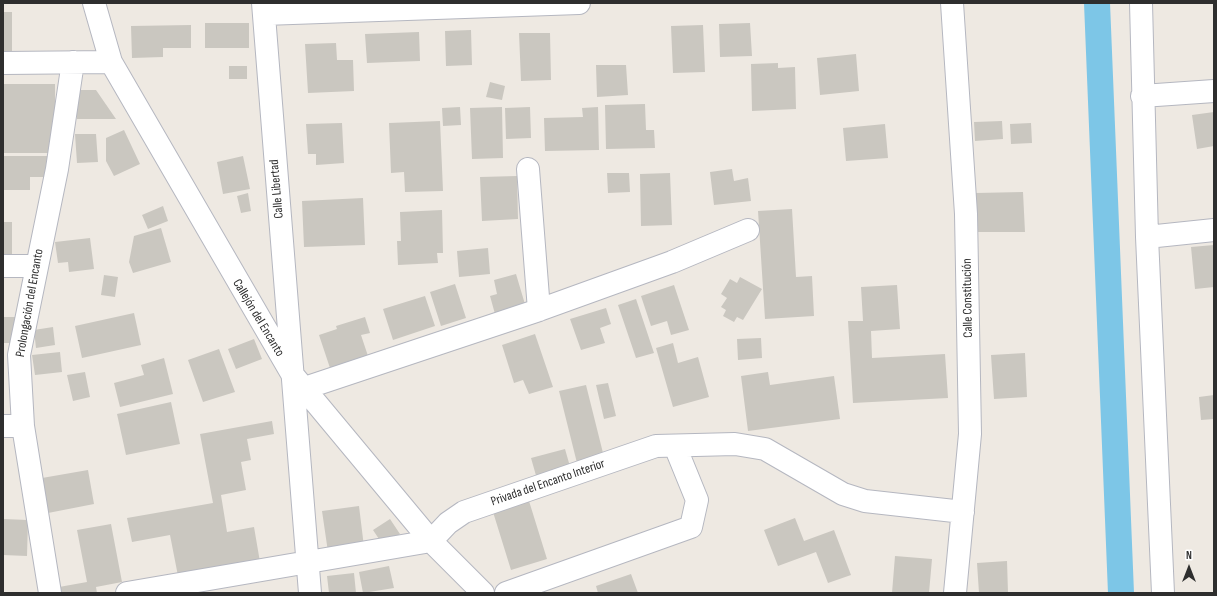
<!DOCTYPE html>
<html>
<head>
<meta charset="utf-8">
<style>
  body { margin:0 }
  #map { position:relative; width:1217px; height:596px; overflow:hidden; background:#eee9e2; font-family:"Sofia Sans Condensed",sans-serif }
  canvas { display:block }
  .frame { position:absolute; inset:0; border:4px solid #2e2e2e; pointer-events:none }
  .north { position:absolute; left:1169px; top:548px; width:40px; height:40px; -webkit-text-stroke:3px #fff; paint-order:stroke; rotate:0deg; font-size:11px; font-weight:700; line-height:16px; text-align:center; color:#2e2e2e }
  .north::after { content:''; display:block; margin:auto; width:14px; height:18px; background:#2e2e2e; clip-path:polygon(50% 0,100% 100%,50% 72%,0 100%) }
</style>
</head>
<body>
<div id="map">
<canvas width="1217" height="596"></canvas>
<div class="frame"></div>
<div class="north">N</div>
</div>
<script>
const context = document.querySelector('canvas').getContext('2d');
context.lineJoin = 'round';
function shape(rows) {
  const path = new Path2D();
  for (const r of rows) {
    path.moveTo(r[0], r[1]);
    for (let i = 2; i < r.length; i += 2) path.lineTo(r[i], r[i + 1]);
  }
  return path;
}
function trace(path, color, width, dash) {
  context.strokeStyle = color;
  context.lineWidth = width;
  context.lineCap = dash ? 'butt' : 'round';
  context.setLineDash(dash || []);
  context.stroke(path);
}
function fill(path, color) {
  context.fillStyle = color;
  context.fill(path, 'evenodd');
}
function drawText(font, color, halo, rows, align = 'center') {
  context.font = font + ' "Sofia Sans Condensed",sans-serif';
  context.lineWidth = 3.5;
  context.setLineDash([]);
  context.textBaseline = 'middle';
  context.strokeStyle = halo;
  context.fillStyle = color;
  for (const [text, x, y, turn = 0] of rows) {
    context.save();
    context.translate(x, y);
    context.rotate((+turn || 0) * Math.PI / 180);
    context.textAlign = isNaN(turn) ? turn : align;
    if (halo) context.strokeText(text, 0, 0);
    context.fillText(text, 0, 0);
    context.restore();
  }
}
trace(shape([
  [1097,3,1121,593]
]), '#7dc6e7', 26);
fill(shape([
  [3,12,12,12,12,60,3,60],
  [205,23,249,23,249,48,205,48],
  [750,23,752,56,720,57,719,24],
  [191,25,191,48,163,48,163,57,132,58,131,26],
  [703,25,705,72,673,73,671,26],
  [471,30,472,65,446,66,445,31],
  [419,32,420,61,367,63,365,34],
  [519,33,550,33,551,80,521,81],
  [336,43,337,60,353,60,354,91,308,93,305,44],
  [856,54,859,91,820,95,817,58],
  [778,63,778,68,795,67,796,109,752,111,751,64],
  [596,65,626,65,628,95,597,97],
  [229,66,247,66,247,79,229,79],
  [490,82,505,86,502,100,486,97],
  [3,84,55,84,55,153,3,153],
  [76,90,96,90,116,119,77,119],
  [645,104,646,130,654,130,655,148,606,149,605,105],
  [460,107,461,125,443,126,442,108],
  [502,107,503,158,472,159,470,108],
  [530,107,531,138,506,139,505,108],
  [598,107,599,150,545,151,544,118,583,117,582,108],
  [1214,112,1214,146,1197,149,1192,115],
  [440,121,443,191,405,192,404,172,391,173,389,123],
  [1002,121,1003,139,975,141,974,122],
  [342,123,344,163,316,165,316,154,308,154,306,124],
  [1031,123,1032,143,1011,144,1010,124],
  [885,124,888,158,846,161,843,128],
  [124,130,140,164,114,176,106,161,106,138],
  [75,134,96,134,98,162,77,163],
  [3,156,49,156,49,177,30,177,30,190,3,190],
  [243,156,250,189,223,194,217,162],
  [732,169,734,181,748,178,751,201,714,205,710,172],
  [607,173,629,173,630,192,608,193],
  [670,173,672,225,641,226,640,174],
  [517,176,518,219,482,221,480,177],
  [1023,192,1025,232,977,232,976,193],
  [248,193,251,211,241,213,237,196],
  [363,198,365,245,304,247,302,201],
  [163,206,168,221,148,229,142,215],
  [792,209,796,277,812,276,814,316,765,319,758,211],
  [442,210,443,253,437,253,438,263,398,265,397,241,401,241,400,212],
  [3,222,12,222,12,263,3,263],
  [161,228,171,262,133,273,129,262,134,236],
  [90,238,94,269,69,272,68,262,58,263,55,242],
  [1214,245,1214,287,1195,289,1191,247],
  [488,248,490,274,459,277,457,251],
  [516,274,527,311,495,314,490,296,497,294,494,280],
  [104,275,118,277,115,297,101,295],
  [740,277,762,289,743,320,737,317,734,322,723,316,726,310,721,307,727,298,721,294,730,279,737,283],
  [455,284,466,318,441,326,430,292],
  [674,285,689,330,671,335,667,321,651,326,641,296],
  [897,285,900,329,871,331,872,358,945,354,948,398,853,403,848,321,863,321,861,287],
  [425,296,435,326,393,340,383,309],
  [636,299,654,353,636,358,618,305],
  [606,308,611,324,600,328,605,343,581,350,570,319],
  [134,313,141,345,82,358,75,326],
  [3,317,18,317,18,343,3,343],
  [365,317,370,333,361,335,368,356,330,368,319,335,337,329,336,326],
  [53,327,55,345,36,348,34,330],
  [535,334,553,387,529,394,523,380,514,383,502,345],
  [761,338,762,358,738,360,737,339],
  [254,339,262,359,236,369,228,349],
  [673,343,678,363,698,357,709,397,673,407,656,348],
  [219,349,235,392,203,402,188,360],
  [60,352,62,372,35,375,32,355],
  [1025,353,1027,397,994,399,991,355],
  [164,358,173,394,120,407,114,383,144,375,141,365],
  [85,372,90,397,73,401,67,375],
  [768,372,770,385,834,376,840,419,748,431,741,376],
  [608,383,616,416,604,419,596,385],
  [586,385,605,461,578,467,559,391],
  [1214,395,1214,419,1201,420,1199,397],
  [171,402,180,444,126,455,117,414],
  [272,421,274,434,247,439,251,460,241,462,246,490,221,495,227,532,254,527,260,562,178,576,170,535,132,542,127,518,213,503,200,434],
  [565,449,571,470,537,479,531,458],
  [88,470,94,504,48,513,42,478],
  [529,501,547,559,511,570,493,512],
  [359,506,364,547,328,552,322,511],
  [795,518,804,541,834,530,851,575,828,583,816,552,778,566,764,530],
  [3,519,28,520,27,556,3,555],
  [390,519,400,534,383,545,373,530],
  [111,524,122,582,96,587,97,593,60,593,59,587,87,582,77,530],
  [895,556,932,559,929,593,892,593],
  [1007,561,1008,593,979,593,977,563],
  [389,566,394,588,363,593,359,572],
  [354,573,356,593,329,593,327,576],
  [631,574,638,593,598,593,596,586]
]), '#cac7c0');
const minor = shape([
  [94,3,111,62,292,374,431,541,483,593],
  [263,3,310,593],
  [952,3,966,214,970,434,955,593],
  [1141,3,1147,237,1163,593],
  [264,14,579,3],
  [3,63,111,62],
  [1142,96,1214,91],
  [528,169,539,310],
  [1147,237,1214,230],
  [3,266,36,266],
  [305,388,539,310,672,262,748,230],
  [3,426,23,426],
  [50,593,23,426,19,355,57,169,73,62],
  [127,593,431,541,448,523,464,512,656,446,735,444,765,449,843,494,865,501,963,512],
  [506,593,691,527,697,500,675,446]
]);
trace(minor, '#b5b7c0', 24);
trace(minor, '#fff', 22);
drawText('13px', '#2e2e2e', '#fff', [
  ["Calle Libertad",277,189,-95],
  ["Calle Constitución",968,298,-91],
  ["Prolongación del Encanto",30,303,-80],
  ["Callejón del Encanto",258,318,59],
  ["Privada del Encanto Interior",548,483,-19]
]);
</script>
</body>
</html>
